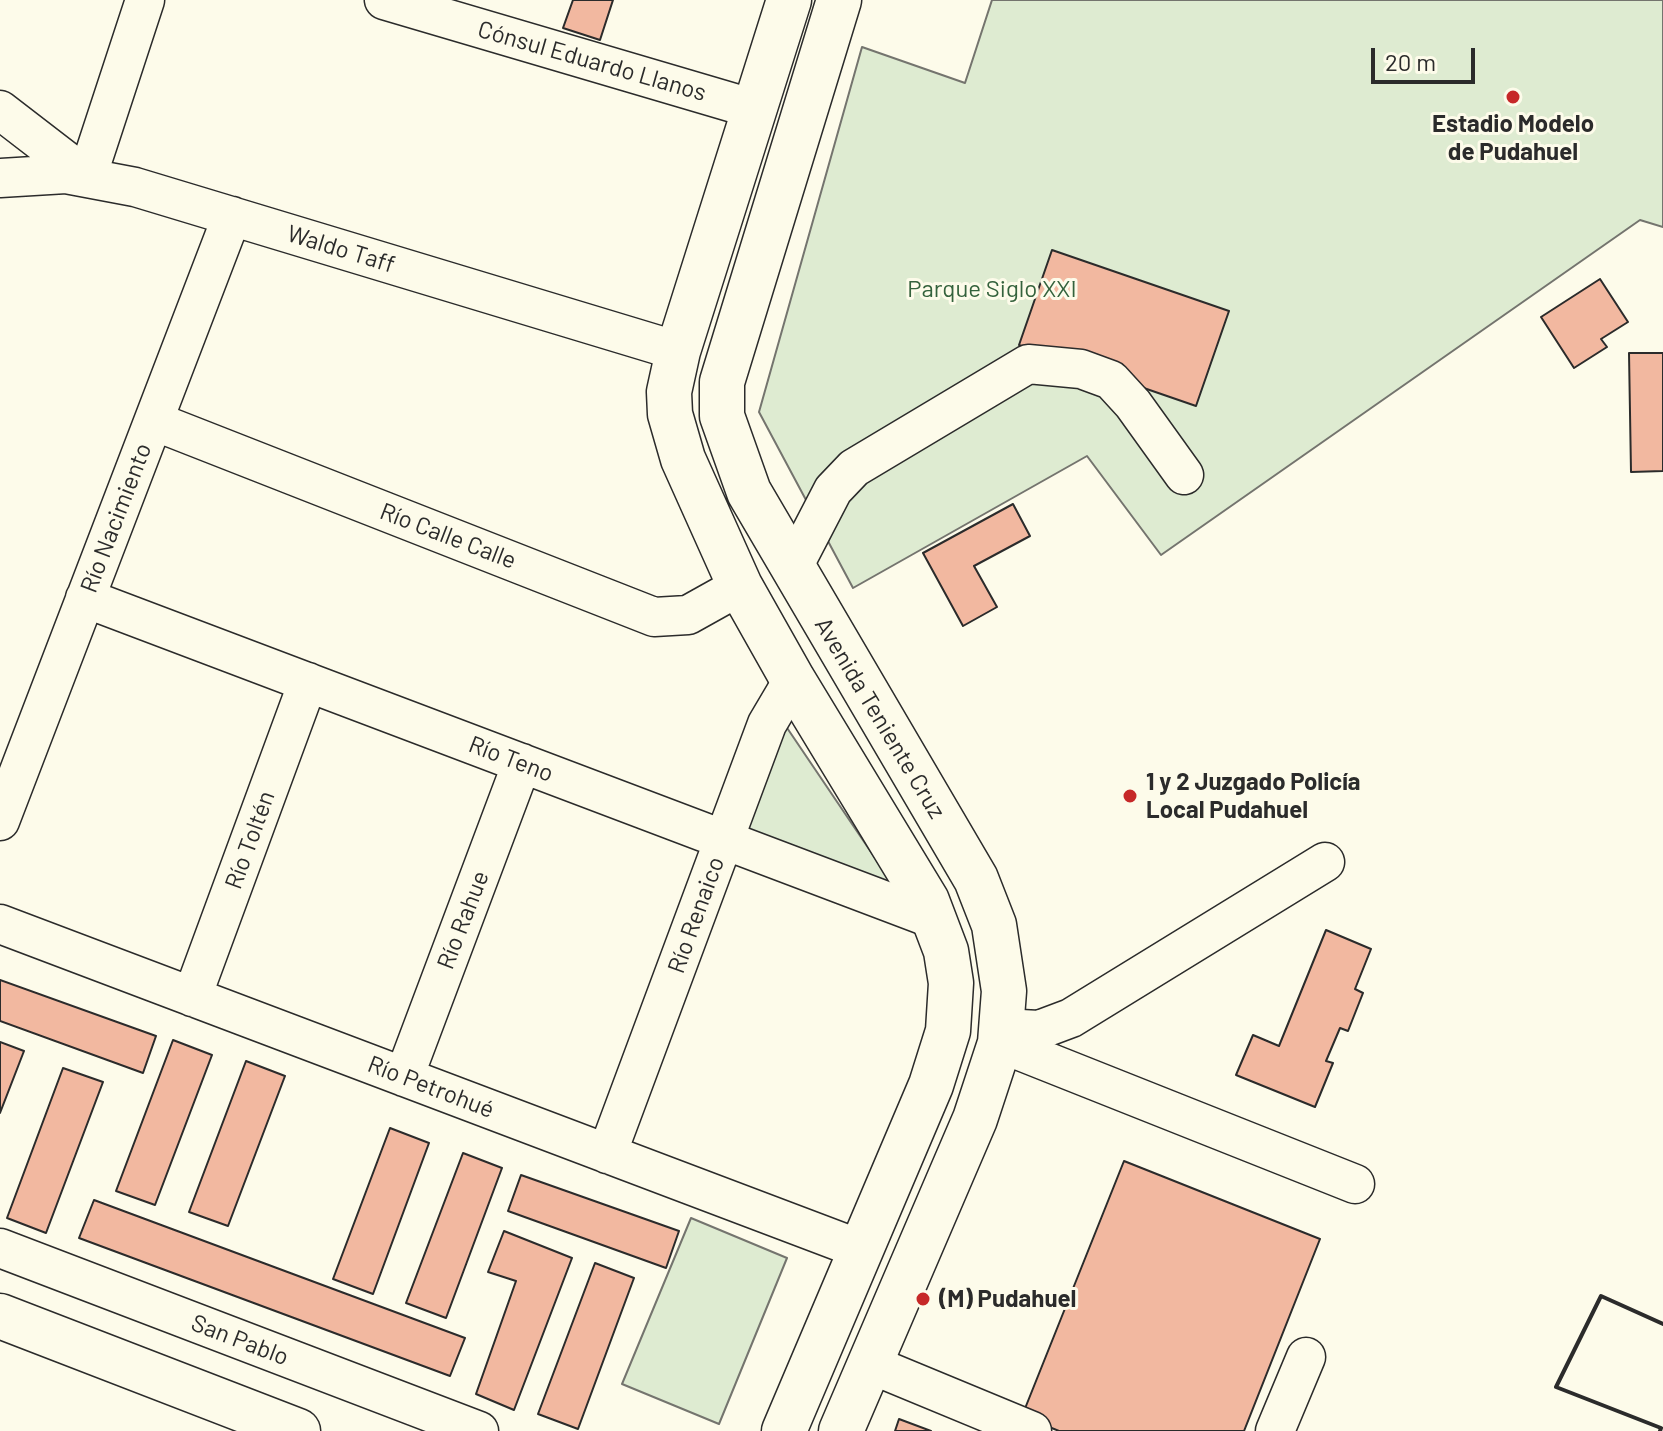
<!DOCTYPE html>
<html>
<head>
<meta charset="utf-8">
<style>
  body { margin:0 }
  #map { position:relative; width:1663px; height:1431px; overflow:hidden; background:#fdfbea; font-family:Barlow,sans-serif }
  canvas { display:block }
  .scale { position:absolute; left:1371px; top:48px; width:104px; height:36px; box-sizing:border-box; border:4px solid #2b2b2b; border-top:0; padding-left:10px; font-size:24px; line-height:28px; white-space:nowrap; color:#2b2b2b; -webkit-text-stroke:6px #fdfbea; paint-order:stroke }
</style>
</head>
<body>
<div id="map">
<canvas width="1663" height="1431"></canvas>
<div class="scale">20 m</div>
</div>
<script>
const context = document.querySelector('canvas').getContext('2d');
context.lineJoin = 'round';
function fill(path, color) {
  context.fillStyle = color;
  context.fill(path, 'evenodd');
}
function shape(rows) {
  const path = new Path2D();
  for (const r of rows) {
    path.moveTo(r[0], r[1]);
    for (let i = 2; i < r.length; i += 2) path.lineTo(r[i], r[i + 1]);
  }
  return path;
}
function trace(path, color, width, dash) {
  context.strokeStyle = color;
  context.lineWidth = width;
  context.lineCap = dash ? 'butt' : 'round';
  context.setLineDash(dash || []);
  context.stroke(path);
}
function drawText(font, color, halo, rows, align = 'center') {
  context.font = font + ' Barlow,sans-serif';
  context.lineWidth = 6;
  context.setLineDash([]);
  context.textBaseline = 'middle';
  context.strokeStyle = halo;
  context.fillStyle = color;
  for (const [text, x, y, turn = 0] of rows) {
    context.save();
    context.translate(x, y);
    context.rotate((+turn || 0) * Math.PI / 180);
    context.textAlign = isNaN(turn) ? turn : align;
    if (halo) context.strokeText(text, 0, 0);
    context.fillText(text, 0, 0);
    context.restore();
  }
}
const green = shape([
  [992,0,1663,0,1663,227,1640,220,1161,555,1087,456,853,588,759,412,862,47,965,83,992,0],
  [779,716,896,889,736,833,779,716],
  [691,1218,787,1258,719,1424,622,1384,691,1218]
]);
fill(green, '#deebd1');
trace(green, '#74746e', 2);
const building = shape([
  [573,0,613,0,600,40,563,28,573,0],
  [1052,250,1229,311,1196,406,1019,345,1052,250],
  [1600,279,1628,322,1601,339,1607,347,1574,368,1541,317,1600,279],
  [1629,353,1663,353,1663,471,1631,472,1629,353],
  [1013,504,1030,536,974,566,997,607,963,626,923,553,1013,504],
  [1326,930,1371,949,1355,989,1363,993,1348,1031,1340,1028,1326,1061,1333,1063,1315,1107,1236,1075,1253,1035,1279,1046,1326,930],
  [0,980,156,1036,143,1073,0,1021,0,980],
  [173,1040,212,1055,155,1205,116,1191,173,1040],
  [0,1042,24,1051,0,1113,0,1042],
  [246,1061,285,1076,228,1226,189,1212,246,1061],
  [63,1068,103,1082,46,1233,7,1218,63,1068],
  [390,1128,429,1143,373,1294,333,1279,390,1128],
  [463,1153,502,1168,446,1318,406,1303,463,1153],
  [1124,1161,1320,1239,1244,1431,1059,1431,1022,1416,1124,1161],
  [521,1175,679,1231,666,1268,508,1211,521,1175],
  [94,1200,465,1338,450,1376,79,1238,94,1200],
  [504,1231,572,1258,514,1410,476,1394,516,1281,488,1272,504,1231],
  [595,1263,634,1278,578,1429,538,1414,595,1263],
  [899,1419,931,1431,895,1431,899,1419]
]);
fill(building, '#f2b8a0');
trace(building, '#2b2b2b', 2);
const minor = shape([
  [384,0,754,109],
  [0,110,87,177,145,0],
  [0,178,66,174,135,187,678,351],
  [154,421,654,617,688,615,740,586],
  [792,569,833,490,854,468,1028,364,1081,369,1111,380,1133,404,1184,475],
  [85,598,936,920],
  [0,821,232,216],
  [0,924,862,1250],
  [192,997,308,682],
  [1002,1028,1039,1030,1071,1018,1325,862],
  [1000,1043,1355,1184],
  [404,1077,522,763],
  [607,1154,767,724,793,680],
  [0,1248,479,1431],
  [870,1364,1032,1431],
  [1275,1431,1306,1357]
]);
const major = shape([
  [839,0,722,382,722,416,749,492,976,879,994,925,1004,991,1000,1043,975,1119,841,1431],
  [0,1316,298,1431],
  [784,1431,931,1085,948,1031,951,983,946,951,927,901,793,680,740,586,683,459,670,414,669,392,678,351,789,0]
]);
trace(minor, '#2b2b2b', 41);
trace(major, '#2b2b2b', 47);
trace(minor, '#fdfbea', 38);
trace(major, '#fdfbea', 44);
trace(shape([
  [1660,1431,1661,1428,1556,1387,1601,1296,1663,1324]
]), '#2b2b2b', 4);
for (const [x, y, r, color] of [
  [1513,97,8,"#c62828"],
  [1130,796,8,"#c62828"],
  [923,1299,8,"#c62828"]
]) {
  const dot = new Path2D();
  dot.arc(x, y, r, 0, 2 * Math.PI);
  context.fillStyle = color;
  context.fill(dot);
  trace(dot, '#fdfbea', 3);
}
drawText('24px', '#2b2b2b', '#fdfbea', [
  ["Cónsul Eduardo Llanos",592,61,16],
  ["Waldo Taff",341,249,17],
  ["Río Nacimiento",116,518,-69],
  ["Río Calle Calle",448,536,21],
  ["Avenida Teniente Cruz",880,718,59],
  ["Río Teno",511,759,21],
  ["Río Toltén",250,840,-70],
  ["Río Renaico",696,915,-70],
  ["Río Rahue",463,920,-69],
  ["Río Petrohué",431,1087,21],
  ["San Pablo",240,1340,21]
]);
drawText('bold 24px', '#2b2b2b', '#fdfbea', [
  ["Estadio Modelo",1513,124,"center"],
  ["de Pudahuel",1513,152,"center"],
  ["1 y 2 Juzgado Policía",1146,782],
  ["Local Pudahuel",1146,810],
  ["(M) Pudahuel",939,1299]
], 'left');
drawText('24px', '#34623c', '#fdfbea', [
  ["Parque Siglo XXI",992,289]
]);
</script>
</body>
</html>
